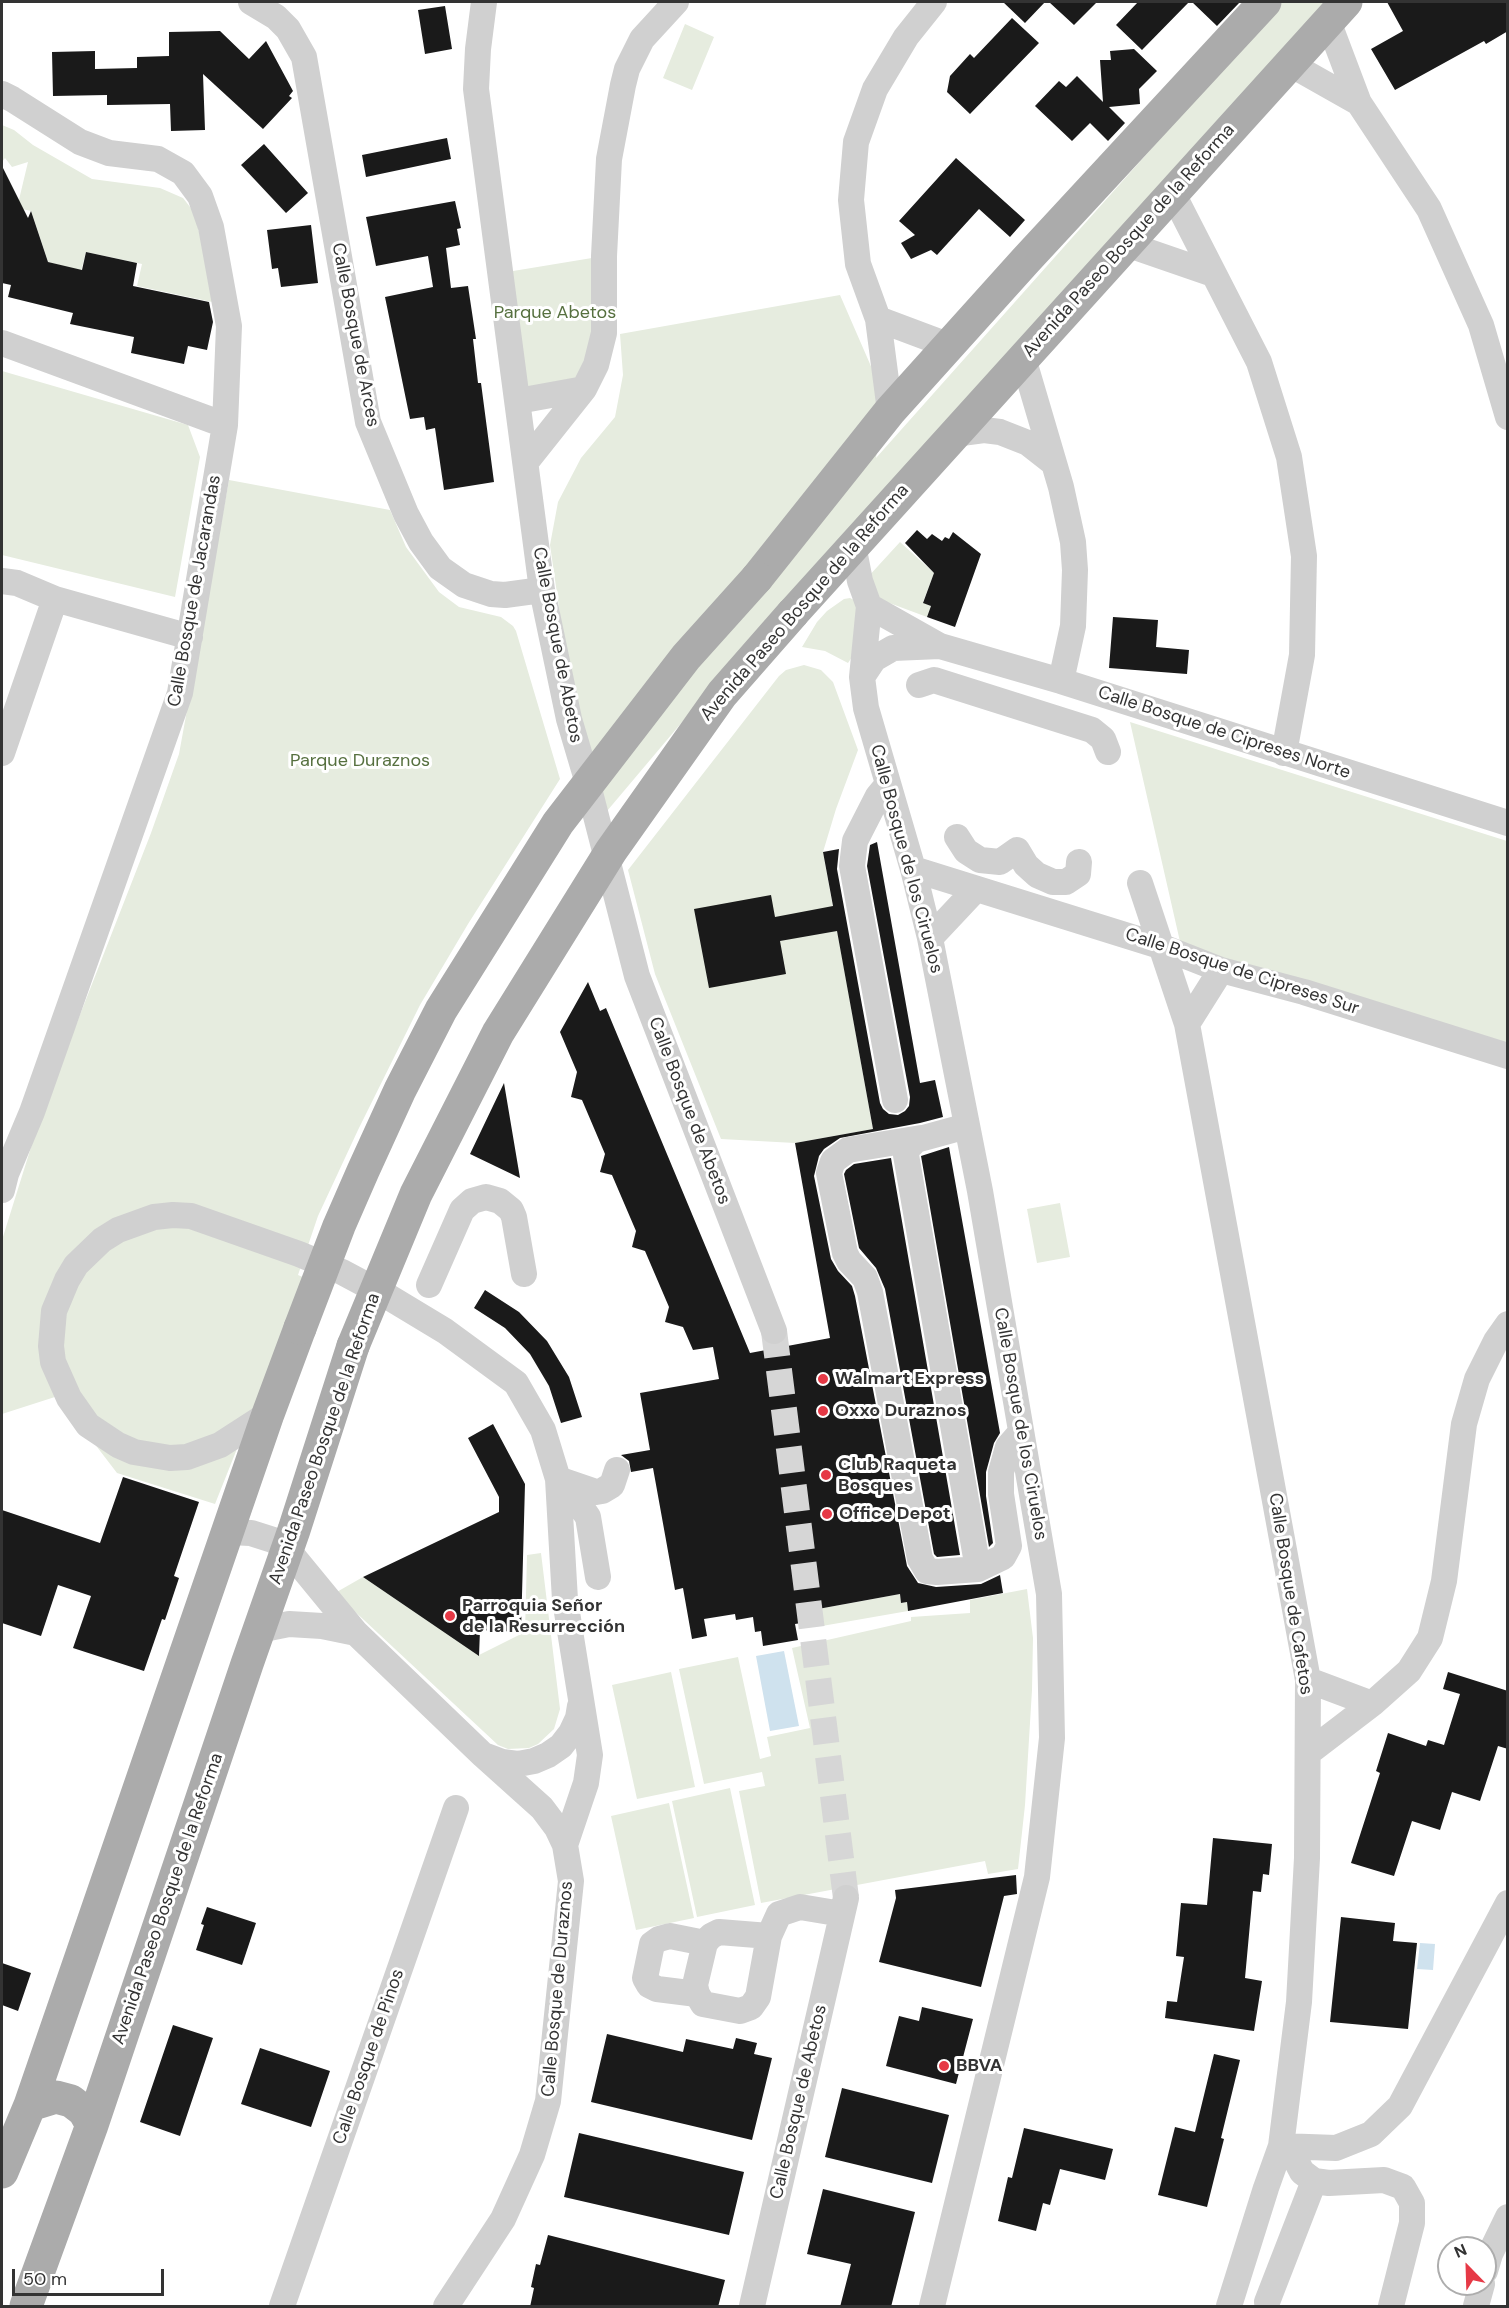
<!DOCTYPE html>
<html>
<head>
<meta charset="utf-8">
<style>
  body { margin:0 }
  #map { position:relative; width:1509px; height:2308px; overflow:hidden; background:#fff; font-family:"DM Sans",sans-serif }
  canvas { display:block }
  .frame { position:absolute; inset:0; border:3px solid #333; pointer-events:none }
  .north { position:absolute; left:1437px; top:2236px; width:60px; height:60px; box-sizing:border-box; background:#fff; border:2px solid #adadad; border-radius:50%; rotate:337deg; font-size:16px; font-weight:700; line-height:24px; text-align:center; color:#333 }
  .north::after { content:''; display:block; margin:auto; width:21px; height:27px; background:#e63946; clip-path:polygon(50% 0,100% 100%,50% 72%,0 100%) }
  .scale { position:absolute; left:12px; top:2269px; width:152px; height:27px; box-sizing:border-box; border:3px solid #333; border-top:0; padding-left:8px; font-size:18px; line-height:21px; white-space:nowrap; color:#333; -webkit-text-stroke:4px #fff; paint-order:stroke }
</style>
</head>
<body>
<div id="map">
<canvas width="1509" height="2308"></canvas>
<div class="frame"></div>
<div class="north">N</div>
<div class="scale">50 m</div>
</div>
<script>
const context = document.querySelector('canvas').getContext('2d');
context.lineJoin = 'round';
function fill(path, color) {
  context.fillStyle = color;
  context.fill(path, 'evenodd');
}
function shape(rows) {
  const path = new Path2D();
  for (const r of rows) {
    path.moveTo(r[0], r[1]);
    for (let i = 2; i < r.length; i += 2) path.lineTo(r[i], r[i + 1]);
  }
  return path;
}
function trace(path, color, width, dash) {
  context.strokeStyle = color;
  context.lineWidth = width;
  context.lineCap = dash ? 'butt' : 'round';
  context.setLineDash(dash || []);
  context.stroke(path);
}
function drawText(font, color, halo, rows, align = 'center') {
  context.font = font + ' "DM Sans",sans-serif';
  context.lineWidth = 6;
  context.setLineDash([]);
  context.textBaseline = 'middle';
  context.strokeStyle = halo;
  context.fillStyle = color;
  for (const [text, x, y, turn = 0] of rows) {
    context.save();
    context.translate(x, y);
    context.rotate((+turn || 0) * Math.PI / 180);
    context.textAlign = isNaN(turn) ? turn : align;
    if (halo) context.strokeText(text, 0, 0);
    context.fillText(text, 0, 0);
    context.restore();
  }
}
fill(shape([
  [1282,2,1331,2,753,638,591,830,550,545,558,502,581,458,615,417,623,375,620,334,840,295,880,387,881,421,876,458],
  [685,24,714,37,692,90,663,78],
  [2,125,14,130,33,145,92,179,160,188,183,198,194,212,217,303,137,286,142,264,86,252,81,271,48,262,31,211,17,208,28,162,12,167,5,158,2,162],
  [604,256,584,389,518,401,501,273],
  [2,371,188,425,200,457,175,597,2,555],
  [229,480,390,510,406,547,439,592,459,607,501,617,513,626,516,631,560,779,468,924,420,1005,358,1130,318,1216,298,1275,305,1278,215,1504,117,1473,58,1396,2,1414,2,1240,42,1112,151,833,179,754],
  [900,542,934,573,923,602,931,606,927,617,876,598,867,578],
  [850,598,856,601,859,613,852,657,848,663,825,651,802,647,817,622,827,611,844,599],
  [804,665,821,670,833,682,858,750,836,809,823,852,873,1129,795,1143,721,1139,655,974,628,870,779,676,786,670],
  [1130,722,1507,841,1507,1049,1181,946],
  [1060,1203,1070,1257,1037,1263,1027,1209],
  [541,1553,560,1709,554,1729,538,1744,529,1748,508,1749,498,1745,335,1593,363,1577,479,1655,525,1632,527,1555],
  [1027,1589,1033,1638,1032,1690,1025,1805,1018,1869,988,1874,985,1861,761,1903,739,1791,765,1786,762,1772,704,1784,679,1669,738,1657,760,1759,771,1756,767,1737,810,1728,792,1648,911,1621,911,1617,970,1613,970,1600],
  [900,1594,901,1603,907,1602,908,1611,822,1626,818,1609],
  [671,1672,695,1787,637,1799,612,1685],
  [730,1788,755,1905,697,1917,672,1801],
  [669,1803,694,1918,636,1930,611,1816]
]), '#e6ecdf');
fill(shape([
  [784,1651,799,1726,770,1731,756,1656],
  [1420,1943,1435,1944,1433,1970,1417,1969]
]), '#cfe2ee');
fill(shape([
  [1003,2,1045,2,1025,23],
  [1049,2,1097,2,1074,25],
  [1138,2,1189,2,1142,50,1116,25],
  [1192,2,1240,2,1217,26],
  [1387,2,1508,2,1508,31,1486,44,1484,41,1395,90,1371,49,1403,31],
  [445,6,452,49,425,54,418,10],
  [1012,18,1039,43,970,114,947,92,950,76,970,54,974,58],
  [220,31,249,59,266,41,293,91,289,96,292,98,263,129,203,74,205,130,171,131,170,104,107,105,107,95,53,96,52,52,95,51,95,69,137,68,137,57,169,56,169,32],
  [1134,49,1157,71,1139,89,1140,104,1109,107,1125,123,1108,141,1090,123,1072,141,1035,106,1059,81,1066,87,1077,76,1103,102,1100,60,1111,60,1110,51],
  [447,138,451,159,366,177,362,155],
  [264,144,308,193,286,213,241,165],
  [956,158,1025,220,1010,237,979,209,937,255,931,250,911,259,901,243,915,235,899,221],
  [2,166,28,218,31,211,48,262,82,270,86,252,137,263,133,286,209,302,213,322,207,350,188,346,184,364,131,353,134,337,70,324,73,313,8,297,11,285,2,283],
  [455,201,461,228,457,229,460,245,446,248,451,288,468,286,476,339,473,339,478,383,481,383,494,482,444,490,435,428,426,430,424,417,410,419,385,297,433,287,428,256,376,266,366,217],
  [311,225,318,283,281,287,278,268,272,269,267,230],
  [917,530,927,539,932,534,942,541,945,537,949,539,953,532,981,554,955,627,927,617,931,606,923,603,934,573,905,543],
  [1113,617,1158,620,1156,647,1189,650,1187,674,1109,668],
  [877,842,920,1083,935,1080,943,1117,920,1123,840,1138,824,1149,819,1156,814,1176,831,1259,838,1271,852,1286,855,1296,907,1566,918,1583,936,1587,981,1584,1000,1575,1003,1593,908,1611,907,1602,901,1603,900,1594,818,1609,820,1620,795,1624,798,1640,763,1646,761,1631,755,1632,753,1617,736,1620,735,1614,704,1619,707,1636,692,1639,683,1588,675,1590,653,1468,631,1472,629,1461,621,1455,650,1450,640,1393,719,1379,713,1347,693,1350,683,1327,665,1322,669,1307,645,1251,632,1247,636,1231,612,1175,600,1172,605,1154,582,1100,571,1097,577,1072,560,1032,588,982,600,1011,606,1008,750,1353,830,1338,795,1143,873,1129,837,931,780,941,786,974,709,988,694,909,771,895,775,917,833,906,823,852,839,849,837,869,880,1103,883,1109,889,1114,898,1115,905,1111,909,1106,910,1097,867,866,870,845],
  [504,1083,520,1178,470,1154],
  [949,1147,1000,1433,994,1443,986,1472,986,1496,993,1543,989,1547,921,1156],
  [891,1158,960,1555,937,1557,934,1554,885,1289,876,1268,859,1248,844,1174,846,1170,854,1164],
  [485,1290,519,1312,547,1341,569,1377,582,1417,561,1423,549,1386,530,1354,505,1328,474,1308],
  [493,1424,525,1484,521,1632,480,1630,479,1656,363,1577,499,1512,499,1497,468,1438],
  [123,1477,199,1502,174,1576,179,1578,165,1620,162,1619,144,1671,73,1648,91,1596,58,1585,41,1636,2,1623,2,1510,100,1543],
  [1448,1672,1508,1691,1508,1749,1498,1746,1480,1801,1452,1792,1440,1830,1412,1821,1394,1876,1351,1863,1380,1773,1376,1771,1388,1733,1426,1746,1428,1740,1444,1745,1460,1694,1443,1689],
  [1213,1838,1272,1844,1269,1875,1263,1874,1261,1892,1253,1891,1245,1978,1262,1981,1254,2031,1165,2018,1167,2001,1177,2002,1184,1957,1176,1956,1181,1903,1207,1905],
  [1016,1875,1017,1894,1004,1896,981,1987,879,1962,896,1898,895,1890],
  [207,1907,256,1923,242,1965,196,1950,204,1925,201,1924],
  [1341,1917,1395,1923,1393,1941,1417,1943,1408,2029,1330,2022],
  [2,1963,31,1973,18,2011,2,2005],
  [922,2007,973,2019,956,2084,886,2066,899,2016,919,2021],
  [173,2025,213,2038,180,2136,140,2122],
  [607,2034,683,2052,686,2039,733,2049,736,2038,757,2043,754,2054,772,2058,752,2140,591,2102],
  [260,2048,330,2071,311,2127,241,2104],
  [1214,2054,1240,2060,1221,2138,1224,2139,1207,2207,1158,2195,1175,2127,1195,2132],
  [842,2088,949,2115,932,2183,825,2157],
  [1024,2128,1113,2149,1105,2180,1060,2169,1050,2205,1043,2203,1036,2231,998,2221,1008,2177,1012,2178],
  [579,2133,744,2172,729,2235,564,2197],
  [823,2189,915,2212,891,2307,840,2307,851,2264,807,2254],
  [548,2235,725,2280,718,2307,530,2307,534,2288,531,2287,536,2264,540,2265]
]), '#1a1a1a');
trace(shape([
  [774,1331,846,1898]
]), '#d6d6d6', 26, [26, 13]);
trace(shape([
  [251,2,276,17,288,29,304,57,368,422,406,514,421,542,440,568,464,585,491,594,505,595,542,590],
  [484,2,478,49,476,89,542,590,569,719,585,773,637,976,774,1331],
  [1328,21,1359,103,1429,209,1481,325,1508,417],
  [1290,64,1359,103],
  [2,94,12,99,80,142,109,153,158,159,183,173,200,196,211,227,229,326,225,425,180,693,32,1112,6,1174,2,1190],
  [1173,194,1259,362,1289,457,1304,556,1302,655,1284,753],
  [1126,244,1213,274],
  [878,319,950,346],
  [2,343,225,425],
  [1023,358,1061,487,1073,542,1075,570,1073,626,1061,681],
  [518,401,584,389,596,365,604,333,604,256,609,159,623,85,627,69,642,39,676,2],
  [890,411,878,319,858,264,851,200,856,142,875,89,906,37,934,2],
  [954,434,984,430,1000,432,1028,443,1051,461],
  [526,462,584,389],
  [853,545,860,581,869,606,862,677,866,708,913,869,930,938,980,1191,1049,1594,1052,1738,1037,1877,932,2306],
  [2,581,17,583,55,599,190,637],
  [869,606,940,646,1061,681,1508,823],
  [862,677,874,659,893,648,940,646],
  [919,685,934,680,1092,730,1103,739,1108,752],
  [2,753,55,599],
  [888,784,878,796,855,841,852,866,895,1100],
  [957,837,966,851,980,860,1000,862,1017,850,1026,865,1037,875,1053,882,1066,882,1078,874,1079,862],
  [913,869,1160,946,1221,970,1304,992,1508,1056],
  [1140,883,1187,1024,1308,1680,1307,1858,1299,2002,1281,2146,1266,2188,1229,2306],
  [930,938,976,889],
  [1187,1024,1221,970],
  [967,1126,916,1140,908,1148,906,1155,978,1569],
  [921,1138,848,1150,833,1161,829,1173,845,1253,849,1261,865,1278,870,1292,920,1559,927,1571,937,1572,978,1569,1003,1557,1009,1546,1001,1494,1001,1472,1008,1447,1021,1432],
  [429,1285,462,1210,472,1201,486,1197,500,1201,511,1210,514,1217,524,1274],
  [268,1414,220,1445,187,1457,170,1458,134,1452,118,1445,88,1425,69,1398,53,1362,51,1346,54,1311,67,1280,76,1265,102,1240,118,1230,154,1217,173,1215,191,1216,299,1254,342,1272,387,1296,445,1331,516,1383,543,1430,558,1479,565,1600,590,1755,586,1783,565,1845,571,1881,548,2101,532,2155,503,2219,446,2306],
  [558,1479,596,1492,602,1491,612,1485,617,1470],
  [559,1495,566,1497,579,1504,588,1517,598,1577],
  [228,1532,251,1533,273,1540,287,1549,356,1633,483,1755,542,1808,557,1828,565,1845],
  [259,1630,289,1624,322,1626,356,1633],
  [1308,1680,1372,1704],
  [1308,1753,1372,1704,1409,1671,1430,1638,1444,1581,1464,1424,1477,1379,1496,1341,1508,1324],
  [486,1756,502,1762,518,1764,534,1761,548,1755,561,1746,571,1733,578,1718,580,1706],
  [769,1936,719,1932,711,1936,705,1943,695,1985,697,1994,703,2004,740,2011,751,2007,758,1997,769,1936,779,1914,800,1907,842,1914],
  [697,1994,657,1989,649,1985,645,1978,652,1944,659,1939,670,1936,705,1943],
  [1281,2146,1336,2148,1371,2134,1400,2106,1508,1903],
  [1289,2147,1302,2172,1314,2181,1329,2183,1384,2180,1403,2187,1412,2203,1412,2223,1391,2306],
  [1485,2271,1490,2254,1508,2217],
  [1267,2302,1314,2181],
  [282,2306,456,1808],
  [752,2306,846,1898],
  [1476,2306,1482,2284]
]), '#d0d0d0', 26);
trace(shape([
  [757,578,890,411,1026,260,1265,2],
  [793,613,1346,2],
  [30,2105,56,2097,71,2101,84,2111,92,2125],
  [2,2172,30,2105,268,1414,300,1328],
  [26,2306,92,2125,247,1664,294,1530,353,1346]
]), '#ababab', 33);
trace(shape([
  [300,1328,339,1226,363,1171,400,1090,441,1010,558,823,686,657,757,578],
  [353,1346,416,1194,498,1033,611,851,722,694,793,613]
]), '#ababab', 33);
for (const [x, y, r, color] of [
  [823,1379,6,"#e63946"],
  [823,1411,6,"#e63946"],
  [826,1475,6,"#e63946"],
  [827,1514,6,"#e63946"],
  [450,1616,6,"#e63946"],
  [944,2066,6,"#e63946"]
]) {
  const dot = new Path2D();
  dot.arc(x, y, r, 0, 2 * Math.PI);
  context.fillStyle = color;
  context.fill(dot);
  trace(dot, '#fff', 2);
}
drawText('18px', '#333', '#fff', [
  ["Avenida Paseo Bosque de la Reforma",1129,241,-48],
  ["Calle Bosque de Arces",355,335,79],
  ["Calle Bosque de Jacarandas",195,591,-80],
  ["Avenida Paseo Bosque de la Reforma",805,603,-49],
  ["Calle Bosque de Abetos",557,645,79],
  ["Calle Bosque de Cipreses Norte",1224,733,18],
  ["Calle Bosque de los Ciruelos",906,859,75],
  ["Calle Bosque de Cipreses Sur",1242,972,18],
  ["Calle Bosque de Abetos",689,1111,69],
  ["Calle Bosque de los Ciruelos",1020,1424,80],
  ["Avenida Paseo Bosque de la Reforma",325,1439,-71],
  ["Calle Bosque de Cafetos",1290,1594,81],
  ["Avenida Paseo Bosque de la Reforma",168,1899,-71],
  ["Calle Bosque de Duraznos",558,1989,-85],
  ["Calle Bosque de Pinos",369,2057,-71],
  ["Calle Bosque de Abetos",799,2102,-77]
]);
drawText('18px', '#56703f', '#fff', [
  ["Parque Abetos",555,313],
  ["Parque Duraznos",360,761]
]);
drawText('bold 18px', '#333', '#fff', [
  ["Walmart Express",835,1379],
  ["Oxxo Duraznos",835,1411],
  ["Club Raqueta",838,1465],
  ["Bosques",838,1486],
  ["Office Depot",839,1514],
  ["Parroquia Señor",462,1606],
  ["de la Resurrección",462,1627],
  ["BBVA",956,2066]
], 'left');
</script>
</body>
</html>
